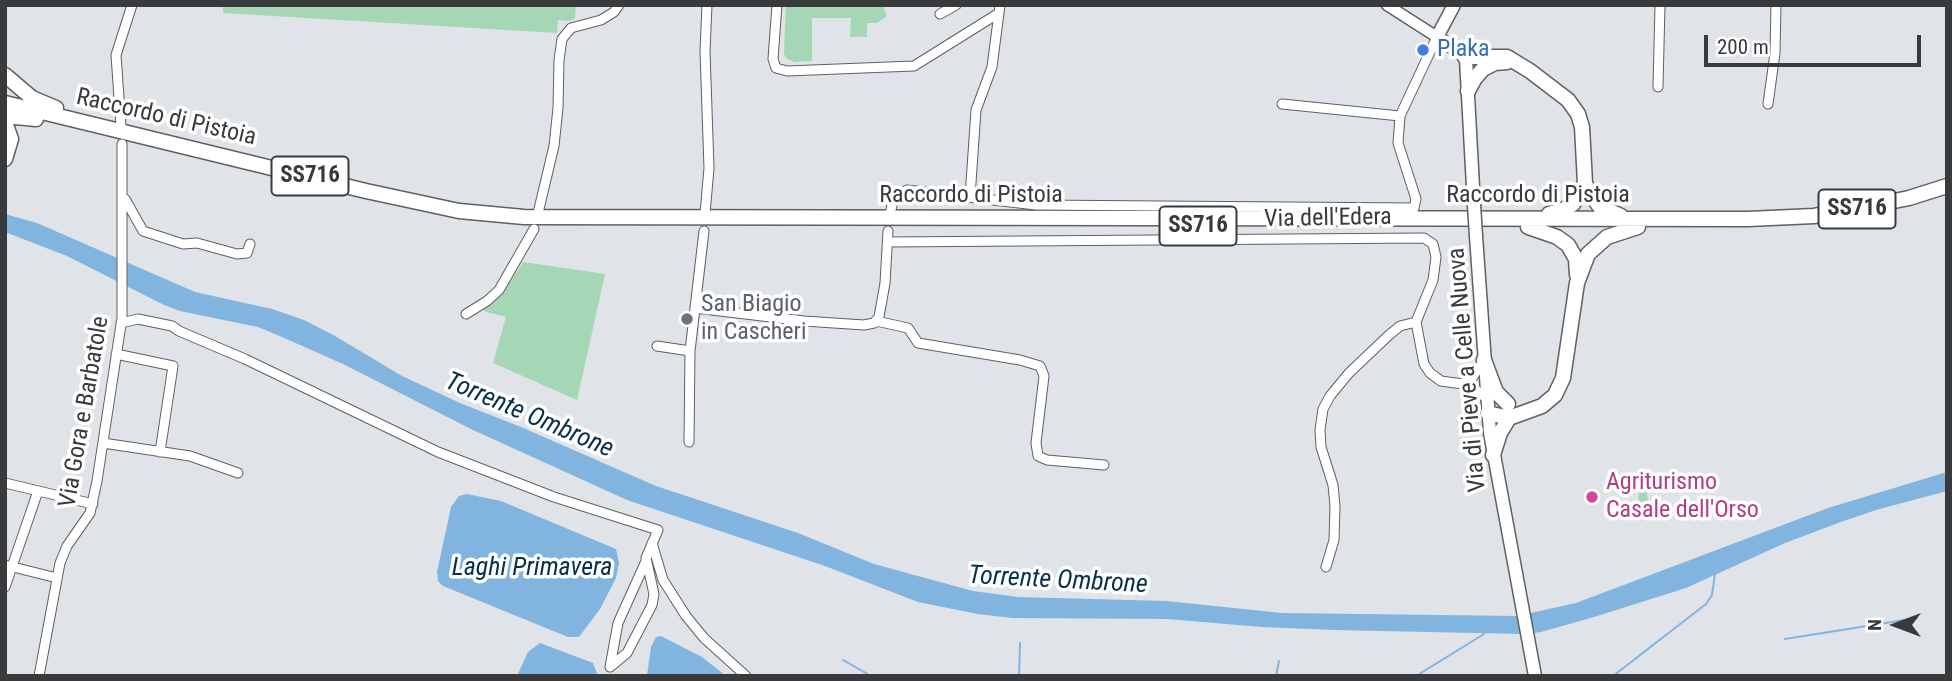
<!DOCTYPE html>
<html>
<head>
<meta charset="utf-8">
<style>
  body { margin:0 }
  #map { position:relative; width:1952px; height:681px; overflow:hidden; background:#e0e3e7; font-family:"Roboto Condensed",sans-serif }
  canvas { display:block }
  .frame { position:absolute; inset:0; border:7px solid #393a3b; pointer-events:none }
  .north { position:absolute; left:1861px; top:590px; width:70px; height:70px; -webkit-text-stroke:5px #fff; paint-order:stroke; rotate:270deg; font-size:19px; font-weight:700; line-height:28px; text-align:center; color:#393a3b }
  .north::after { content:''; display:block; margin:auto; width:24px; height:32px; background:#393a3b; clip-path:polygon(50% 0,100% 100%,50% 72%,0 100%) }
  .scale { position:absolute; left:1704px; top:35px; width:217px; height:32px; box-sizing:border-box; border:4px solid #393a3b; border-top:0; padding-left:9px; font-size:21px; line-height:24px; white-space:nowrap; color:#393a3b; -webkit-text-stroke:5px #fff; paint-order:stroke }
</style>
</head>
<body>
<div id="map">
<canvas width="1952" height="681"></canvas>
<div class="frame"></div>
<div class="north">N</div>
<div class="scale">200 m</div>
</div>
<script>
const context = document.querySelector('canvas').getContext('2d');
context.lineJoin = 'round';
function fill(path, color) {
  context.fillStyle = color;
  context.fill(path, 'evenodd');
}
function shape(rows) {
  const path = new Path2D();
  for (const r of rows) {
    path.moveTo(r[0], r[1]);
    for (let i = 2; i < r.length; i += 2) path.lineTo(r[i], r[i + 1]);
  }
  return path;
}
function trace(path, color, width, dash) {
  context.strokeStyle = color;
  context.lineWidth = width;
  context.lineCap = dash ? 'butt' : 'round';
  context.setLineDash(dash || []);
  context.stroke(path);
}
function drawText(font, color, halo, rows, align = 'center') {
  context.font = font + ' "Roboto Condensed",sans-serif';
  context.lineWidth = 7;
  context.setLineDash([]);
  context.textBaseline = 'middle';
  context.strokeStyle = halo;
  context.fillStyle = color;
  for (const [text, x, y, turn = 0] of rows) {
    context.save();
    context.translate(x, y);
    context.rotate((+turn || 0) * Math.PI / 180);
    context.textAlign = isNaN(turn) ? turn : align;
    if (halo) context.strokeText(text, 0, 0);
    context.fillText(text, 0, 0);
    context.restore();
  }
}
fill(shape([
  [223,5,576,5,575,18,570,21,558,20,557,33,223,13],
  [786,5,883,5,887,16,877,23,867,23,867,37,850,37,851,18,812,18,812,61,795,62,787,59,784,54],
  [523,262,605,274,577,400,493,363,506,317,486,312,483,309,503,292],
  [1615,476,1644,478,1650,510,1638,509,1639,489,1620,488,1614,492]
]), '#a5d7b6');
fill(shape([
  [5,214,37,223,195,292,272,309,304,320,335,336,402,376,460,403,521,427,656,486,798,533,874,564,973,591,1018,597,1166,601,1282,613,1517,616,1576,603,1828,508,1947,472,1947,491,1876,510,1838,523,1785,543,1686,588,1594,617,1541,632,1522,634,1335,630,1262,627,1167,619,1012,618,978,614,918,602,825,566,627,500,473,430,343,364,282,337,258,327,180,311,164,305,67,256,5,232],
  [467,494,501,501,616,549,619,563,616,578,600,609,579,637,568,637,443,586,438,581,437,572,451,507,459,496],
  [661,636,702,657,726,676,647,676,651,647,656,637],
  [540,643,593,663,598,676,517,676,528,652]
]), '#81b4df');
trace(shape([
  [1785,639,1917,618],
  [843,660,871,676],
  [1019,676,1020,643],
  [1276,676,1279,661],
  [1416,676,1484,634],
  [1613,676,1706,604,1712,595,1715,574]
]), '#81b4df', 2);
const minor = shape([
  [777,5,773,59,776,68,787,71,914,66,999,13],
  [940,14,956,5],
  [1658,87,1660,5],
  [1282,104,1400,116],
  [1768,104,1775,53,1776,5],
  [121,126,116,55,132,5],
  [970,197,976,110,992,67,1000,5],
  [125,199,143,231,183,244,197,243,237,254,247,253,250,244],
  [538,213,554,146,558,108,559,60,562,39,571,28,601,20,614,12,619,5],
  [705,214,709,168,705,51,707,5],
  [890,214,894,197,907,190,1036,205,1414,208,1416,199,1398,143,1400,116,1437,37],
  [888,242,1424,238,1433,244,1436,257,1433,280,1416,322,1424,364,1430,373,1441,381,1470,385,1487,399],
  [695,308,804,321,864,325,874,323,879,317,885,283,888,231],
  [466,314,487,301,499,290,534,229],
  [876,321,908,328,918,343,1020,360,1040,366,1044,376,1036,443,1038,456,1047,460,1104,465],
  [121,323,138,319,172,326,179,331,245,359,438,452,554,497,658,530,646,558,654,594,652,605,627,653,610,667],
  [657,346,690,351],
  [116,354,173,366,160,452],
  [1463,383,1472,378,1484,360],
  [689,442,690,351,704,231],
  [103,443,190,456,238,473],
  [5,483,93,504],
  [652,543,663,580,686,616,704,638,746,676],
  [5,565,57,578],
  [1326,567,1334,540,1335,506,1333,485,1321,447,1320,430,1323,409,1330,396,1349,373,1389,335,1400,326,1416,322],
  [5,587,38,491],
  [610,667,618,623,646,561],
  [39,676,60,563,67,546,90,513,97,481,122,318,122,144]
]);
const tertiary = shape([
  [1387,5,1437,37]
]);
const secondary = shape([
  [1454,5,1437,37,1461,53,1466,59,1474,205],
  [1476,236,1490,433,1535,676]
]);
const trunk = shape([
  [1465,57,1507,57,1530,71,1568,100,1578,114,1582,127,1585,183,1589,192,1600,207,1621,216],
  [5,75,32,98,56,108],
  [1468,91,1475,78,1483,69,1495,63,1507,62],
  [5,103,366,191,459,211,524,217,1748,219,1814,216,1855,209,1909,198,1947,186],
  [5,116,36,119],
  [5,122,11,139,5,159],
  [1549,214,1563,210,1573,204,1585,183],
  [1528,227,1557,237,1568,245,1576,259,1577,275],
  [1484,360,1496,392,1508,404],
  [1488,413,1509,418,1542,406,1555,395,1563,378,1577,283,1588,254,1607,237,1638,227],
  [1493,455,1500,433,1509,418]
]);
trace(minor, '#5e6064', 11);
trace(tertiary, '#5e6064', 13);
trace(secondary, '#5e6064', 15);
trace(trunk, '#5e6064', 17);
trace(minor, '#fff', 9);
trace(tertiary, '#fff', 10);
trace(secondary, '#fff', 12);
trace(trunk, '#fff', 14);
const secondaryBridge = shape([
  [1474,205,1476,236]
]);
trace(secondaryBridge, '#5e6064', 15, []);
trace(secondaryBridge, '#fff', 12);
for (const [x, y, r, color] of [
  [1423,50,7,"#3f7fe0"],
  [687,319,7,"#6b7280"],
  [1592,497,7,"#d1479c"]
]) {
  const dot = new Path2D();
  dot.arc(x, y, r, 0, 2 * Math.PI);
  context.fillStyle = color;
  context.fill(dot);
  trace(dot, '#fff', 2.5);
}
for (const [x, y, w] of [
  [310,176,77],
  [1857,209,77],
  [1198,226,77]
]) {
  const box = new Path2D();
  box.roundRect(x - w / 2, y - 19.5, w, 39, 5);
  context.fillStyle = '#fff';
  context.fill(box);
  trace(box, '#393a3b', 2);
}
drawText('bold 23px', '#393a3b', null, [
  ["SS716",310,176],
  ["SS716",1857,209],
  ["SS716",1198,226]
]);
drawText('24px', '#366cbe', '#fff', [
  ["Plaka",1437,50]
], 'left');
drawText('24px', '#393a3b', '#fff', [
  ["Raccordo di Pistoia",166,118,13],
  ["Raccordo di Pistoia",971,196],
  ["Raccordo di Pistoia",1538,196],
  ["Via dell'Edera",1328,219,-1],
  ["Via di Pieve a Celle Nuova",1468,370,-95],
  ["Via Gora e Barbatole",85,412,-80]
]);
drawText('24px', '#5b616d', '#fff', [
  ["San Biagio",701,305],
  ["in Cascheri",701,333]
], 'left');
drawText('24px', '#b23c85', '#fff', [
  ["Agriturismo",1606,483],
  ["Casale dell'Orso",1606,511]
], 'left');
drawText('italic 26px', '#06304c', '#fff', [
  ["Torrente Ombrone",529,416,23],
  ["Laghi Primavera",532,568],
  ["Torrente Ombrone",1058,581,3]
]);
</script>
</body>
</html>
